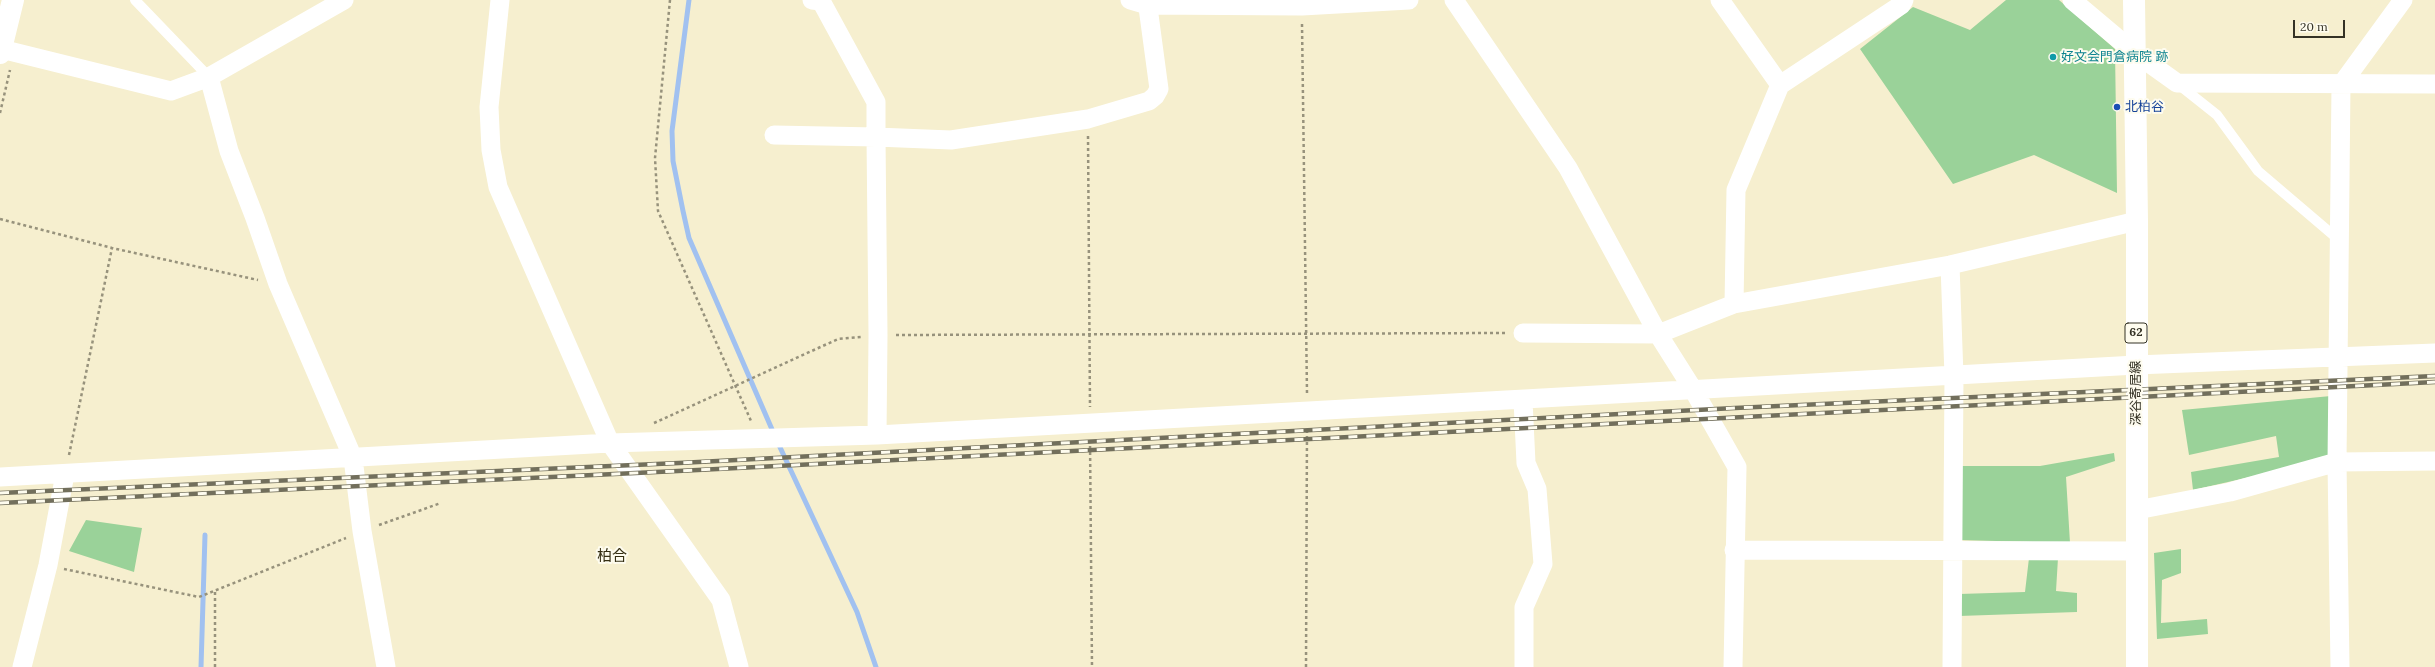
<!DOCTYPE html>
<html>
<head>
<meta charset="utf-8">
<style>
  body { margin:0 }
  #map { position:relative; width:2435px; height:667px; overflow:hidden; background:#f6efcf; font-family:Lora,serif }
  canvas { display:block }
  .scale { position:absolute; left:2293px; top:20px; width:52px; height:18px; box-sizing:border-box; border:2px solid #343225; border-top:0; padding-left:5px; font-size:12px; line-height:14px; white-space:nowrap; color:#343225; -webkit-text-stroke:3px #fefcef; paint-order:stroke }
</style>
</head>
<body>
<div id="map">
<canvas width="2435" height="667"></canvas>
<div class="scale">20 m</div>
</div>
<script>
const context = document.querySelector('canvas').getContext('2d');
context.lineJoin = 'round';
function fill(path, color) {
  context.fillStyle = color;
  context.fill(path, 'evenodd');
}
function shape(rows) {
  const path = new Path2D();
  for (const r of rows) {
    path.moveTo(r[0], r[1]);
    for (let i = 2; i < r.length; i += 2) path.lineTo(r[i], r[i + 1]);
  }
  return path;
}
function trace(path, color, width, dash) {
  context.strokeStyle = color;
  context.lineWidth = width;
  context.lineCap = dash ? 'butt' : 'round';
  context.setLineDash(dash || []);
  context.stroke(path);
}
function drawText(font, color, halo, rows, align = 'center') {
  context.font = font + ' Lora,"Noto Sans JP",serif';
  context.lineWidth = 4;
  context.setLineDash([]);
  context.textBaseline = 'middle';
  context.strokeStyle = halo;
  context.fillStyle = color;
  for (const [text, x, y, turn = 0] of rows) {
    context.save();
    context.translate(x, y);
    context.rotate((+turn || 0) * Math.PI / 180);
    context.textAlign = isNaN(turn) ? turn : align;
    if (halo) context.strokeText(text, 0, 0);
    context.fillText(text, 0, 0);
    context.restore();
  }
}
fill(shape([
  [2006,0,2059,0,2115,49,2117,193,2034,155,1953,184,1860,49,1913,7,1970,30],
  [2331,396,2333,458,2193,490,2191,472,2279,457,2276,436,2189,455,2182,410],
  [2114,453,2115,461,2066,477,2070,543,1959,540,1959,466,2040,466],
  [86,520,142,528,134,572,69,551],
  [2181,549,2181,573,2162,580,2161,623,2207,619,2208,634,2157,639,2154,553],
  [2029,558,2058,558,2056,591,2077,593,2077,612,1959,616,1959,594,2025,592]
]), '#9ad299');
trace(shape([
  [689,0,672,131,673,161,683,211,689,238,774,434],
  [778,443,857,612,876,667],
  [201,667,205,535]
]), '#a1c1f0', 5);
trace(shape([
  [670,0,655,158,658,211,751,421],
  [1302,24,1307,393],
  [0,113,10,70],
  [1088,136,1090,407],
  [0,219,112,248,258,280],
  [896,335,1507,333],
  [654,423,838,339,861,337],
  [1090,440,1092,667],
  [69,455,112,248],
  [379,525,441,503],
  [64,569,199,597,346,538],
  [215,667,215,592],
  [1306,667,1307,428]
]), '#97927c', 2.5, [3, 3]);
trace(shape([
  [135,0,209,77],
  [2178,84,2217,115,2258,171,2339,240]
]), '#fff', 10);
trace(shape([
  [500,0,489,107,491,150,498,187,610,443,721,600,739,667],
  [812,0,821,1,876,102,876,137,951,140,1088,119,1149,101,1155,96,1159,89,1147,0],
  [1130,0,1147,5,1302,6,1409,0],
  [1454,0,1568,168,1658,334,1694,391,1737,467,1733,667],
  [1720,0,1780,85],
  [2072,0,2135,53,2177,83,2435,84],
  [1,49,171,91,209,77,344,0],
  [209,77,229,151,255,218,278,284,353,458,362,531,386,667],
  [774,135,876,137,878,335,877,435],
  [1950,265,1954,376,1952,667],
  [1734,304,1736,190,1780,85,1901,5,1904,0],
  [1523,333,1658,334,1734,304,1950,265,2137,221],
  [1523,400,1526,463,1537,489,1543,564,1524,607,1524,667],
  [0,477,610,443,877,435,2136,365,2435,353],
  [2137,510,2230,492,2337,462,2435,461],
  [1734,550,2137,551],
  [22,667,48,565,65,474],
  [2340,667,2337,462,2341,85,2403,0]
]), '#fff', 19);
trace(shape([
  [0,53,13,0]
]), '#fff', 22);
trace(shape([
  [2134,0,2137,221,2137,667]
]), '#fff', 22);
const rail = shape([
  [0,493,679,463,1735,408,2435,376],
  [0,503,678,471,2435,382]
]);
trace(rail, '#726f5c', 4.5);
trace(rail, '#fefcef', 3, [9]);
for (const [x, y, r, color] of [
  [2053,57,4,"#0f9aa8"],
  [2117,107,4,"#1a4fb4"]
]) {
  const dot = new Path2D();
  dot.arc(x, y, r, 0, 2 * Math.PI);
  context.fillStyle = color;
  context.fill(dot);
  trace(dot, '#fefcef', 1.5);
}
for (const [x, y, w] of [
  [2136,333,22]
]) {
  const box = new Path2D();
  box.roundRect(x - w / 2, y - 10, w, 20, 3);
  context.fillStyle = '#fefcef';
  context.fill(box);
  trace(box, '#343225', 1);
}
drawText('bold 12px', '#343225', null, [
  ["62",2136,333]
]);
drawText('13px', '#0d838f', '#fefcef', [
  ["好文会門倉病院 跡",2061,57]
], 'left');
drawText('13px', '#164399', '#fefcef', [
  ["北柏谷",2125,107]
], 'left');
drawText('13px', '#343225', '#fefcef', [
  ["深谷寄居線",2136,393,-90]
]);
drawText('15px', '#352f14', '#fefcef', [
  ["柏合",612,557]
]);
</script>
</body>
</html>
